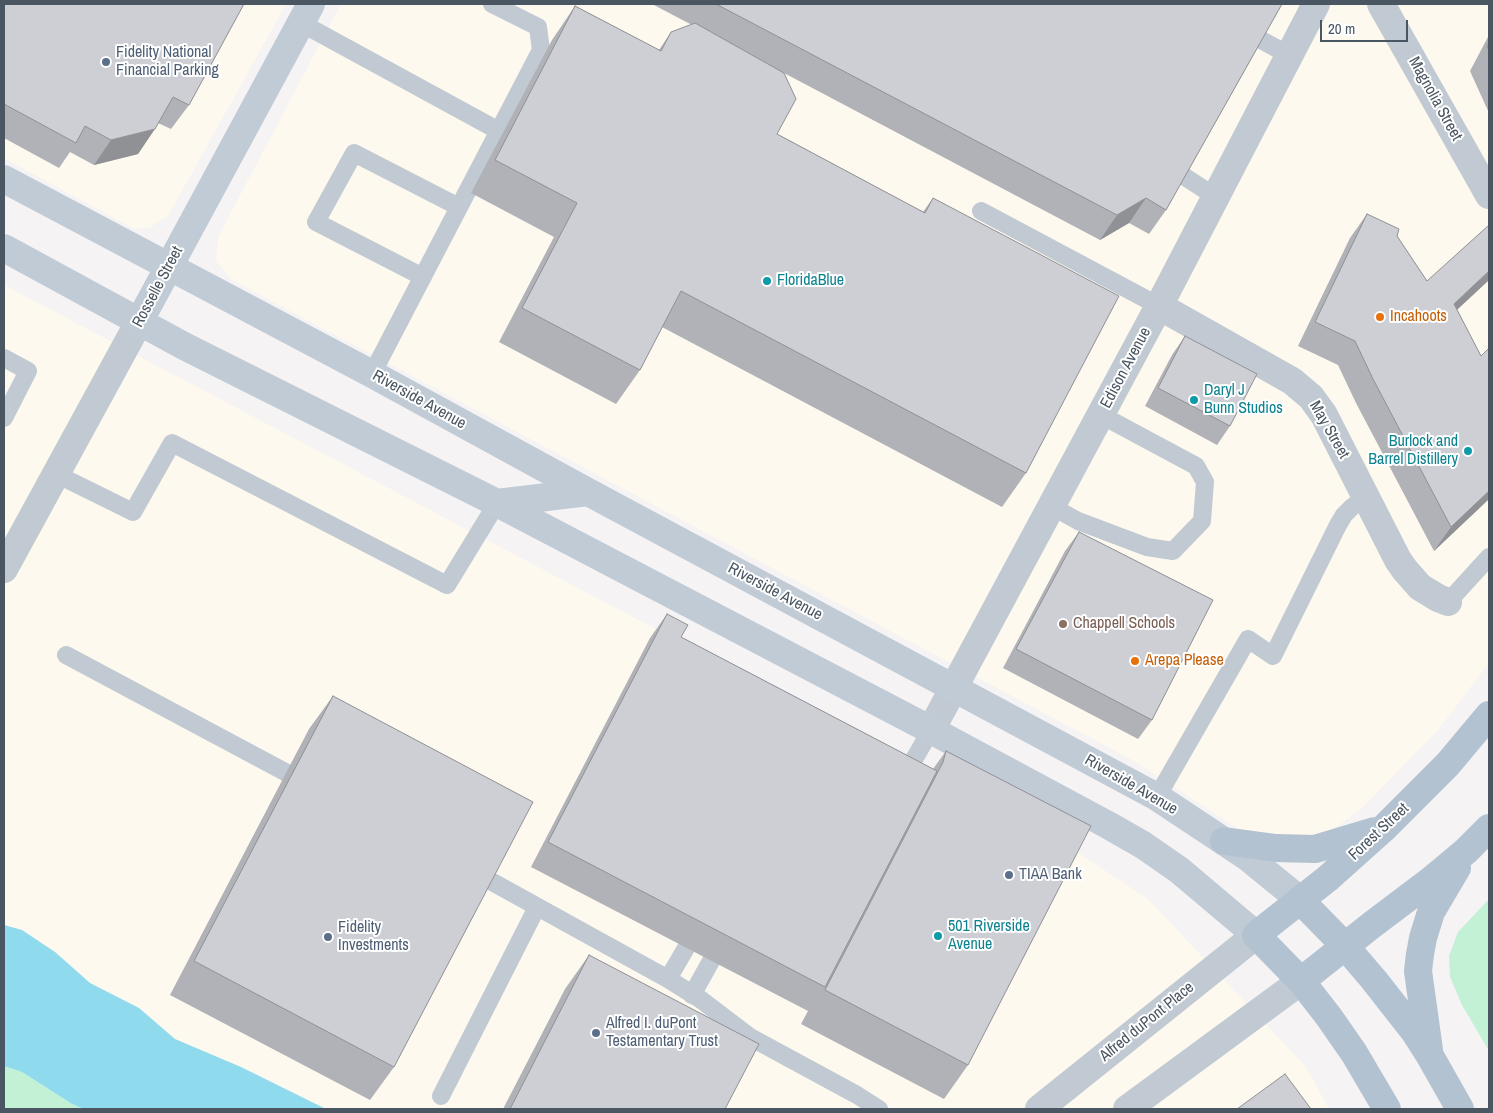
<!DOCTYPE html>
<html>
<head>
<meta charset="utf-8">
<style>
  body { margin:0 }
  #map { position:relative; width:1493px; height:1113px; overflow:hidden; background:#f5f3f3; font-family:"Archivo Narrow",sans-serif }
  canvas { display:block }
  .frame { position:absolute; inset:0; border:5px solid #4a5661; pointer-events:none }
  .scale { position:absolute; left:1320px; top:20px; width:88px; height:22px; box-sizing:border-box; border:2px solid #4a5661; border-top:0; padding-left:6px; font-size:15px; line-height:18px; white-space:nowrap; color:#4a5661; -webkit-text-stroke:4px #fff; paint-order:stroke }
</style>
</head>
<body>
<div id="map">
<canvas width="1493" height="1113"></canvas>
<div class="frame"></div>
<div class="scale">20 m</div>
</div>
<script>
const context = document.querySelector('canvas').getContext('2d');
context.lineJoin = 'round';
function fill(path, color) {
  context.fillStyle = color;
  context.fill(path, 'evenodd');
}
function shape(rows) {
  const path = new Path2D();
  for (const r of rows) {
    path.moveTo(r[0], r[1]);
    for (let i = 2; i < r.length; i += 2) path.lineTo(r[i], r[i + 1]);
  }
  return path;
}
function trace(path, color, width, dash) {
  context.strokeStyle = color;
  context.lineWidth = width;
  context.lineCap = dash ? 'butt' : 'round';
  context.setLineDash(dash || []);
  context.stroke(path);
}
function drawText(font, color, halo, rows, align = 'center') {
  context.font = font + ' "Archivo Narrow",sans-serif';
  context.lineWidth = 4;
  context.setLineDash([]);
  context.textBaseline = 'middle';
  context.strokeStyle = halo;
  context.fillStyle = color;
  for (const [text, x, y, turn = 0] of rows) {
    context.save();
    context.translate(x, y);
    context.rotate((+turn || 0) * Math.PI / 180);
    context.textAlign = isNaN(turn) ? turn : align;
    if (halo) context.strokeText(text, 0, 0);
    context.fillText(text, 0, 0);
    context.restore();
  }
}
fill(shape([
  [4,4,286,4,168,216,149,228,134,229,4,158],
  [341,4,1489,4,1489,663,1439,729,1360,810,1327,833,1299,843,1243,832,1134,761,232,280,216,261,218,237],
  [4,285,1076,851,1148,899,1306,1067,1329,1109,326,1109,241,1067,175,1039,139,1008,90,983,55,952,22,930,4,925]
]), '#fdf9ef');
fill(shape([
  [1489,899,1489,1051,1462,1005,1450,977,1449,956,1458,932],
  [4,1066,22,1072,72,1104,84,1109,4,1109]
]), '#c3f1d5');
fill(shape([
  [4,925,22,930,55,952,90,983,139,1008,175,1039,241,1067,326,1109,84,1109,72,1104,22,1072,4,1066]
]), '#90daee');
trace(shape([
  [301,23,499,131],
  [1259,38,1263,41,1289,55],
  [1182,175,1216,197],
  [981,211,1159,306],
  [423,277,316,222,354,153,459,207],
  [4,358,28,371,4,418],
  [372,374,541,50,538,27,492,4],
  [56,474,133,512,172,443,447,585,497,503],
  [1051,506,1078,521,1147,547,1173,551,1202,521,1205,482,1196,466,1101,415],
  [1448,602,1489,557],
  [66,655,287,773],
  [902,780,931,730],
  [1157,797,1248,639,1273,656,1338,525,1344,515,1352,507,1366,497],
  [487,879,668,979,700,999,750,1037,857,1095,879,1109],
  [668,979,686,948],
  [692,995,711,961],
  [441,1096,537,907]
]), '#c1cad2', 18);
trace(shape([
  [1381,4,1489,195],
  [1159,306,1292,381,1311,397,1324,415,1398,560,1405,570,1420,587,1438,598,1448,602],
  [4,569,139,322],
  [931,730,1159,306,1316,4],
  [1039,1109,1256,935],
  [1127,1109,1301,981]
]), '#c1cad2', 28);
trace(shape([
  [4,179,372,374,588,492,1157,797,1246,856,1300,900],
  [4,248,184,346,497,503,931,730,1108,825,1143,845,1179,870,1256,935],
  [139,322,311,4],
  [497,503,588,492]
]), '#c1cbd6', 28);
trace(shape([
  [1224,841,1276,848,1315,849,1375,831],
  [1300,900,1345,946,1374,980,1414,1031,1430,1056,1460,1109],
  [1301,981,1373,924,1430,881,1466,851,1489,828],
  [1429,1050,1418,971,1420,954,1423,938,1431,912,1457,868],
  [1387,1109,1354,1053,1329,1017,1301,981,1256,935,1327,879,1384,828,1448,764,1489,715]
]), '#b3c2d1', 28);
fill(shape([
  [4,4,189,105,171,129,158,123,138,154,94,165,70,152,59,168,4,138],
  [652,4,1282,4,1166,210,1149,234,1129,223,1100,240,784,73,777,134,923,212,933,198,1026,473,1002,507,662,327,640,370,616,404,499,342,554,237,471,193,552,40,575,6,659,50,671,32,692,25],
  [1489,35,1489,113,1470,71],
  [1367,214,1397,236,1427,281,1489,280,1457,310,1481,356,1489,348,1489,499,1434,551,1356,403,1338,365,1298,346,1350,238],
  [1185,336,1230,426,1217,445,1145,406,1172,355],
  [1079,532,1152,720,1138,739,1003,668,1065,551],
  [667,614,681,637,933,769,946,751,968,1065,944,1099,801,1024,808,1011,531,867,650,638],
  [333,696,394,1067,370,1100,170,995,309,729],
  [589,955,725,1109,503,1109,565,989]
]), '#b0b2b7');
fill(shape([
  [155,129,138,154,94,165,111,140],
  [1146,198,1129,223,1100,240,1117,215],
  [1489,271,1489,280,1437,328,1454,304],
  [1489,491,1489,499,1434,551,1451,527]
]), '#909195');
const building = shape([
  [4,4,244,4,189,105,173,97,155,129,111,140,85,126,76,143,4,104,4,4],
  [716,4,1282,4,1166,210,1146,198,1117,215,716,4],
  [575,6,661,51,671,32,695,23,784,73,796,99,777,134,925,213,933,198,1119,296,1026,473,681,291,640,370,522,308,577,203,495,160,575,6],
  [1489,42,1489,51,1487,46,1489,42],
  [1367,214,1399,229,1397,236,1427,281,1489,225,1489,271,1454,304,1481,356,1489,348,1489,491,1451,527,1373,379,1355,341,1315,322,1367,214],
  [1185,336,1257,374,1230,426,1158,388,1185,336],
  [1079,532,1213,600,1152,720,1016,649,1079,532],
  [667,614,688,625,681,637,937,771,825,987,548,842,667,614],
  [333,696,533,802,394,1067,194,961,333,696],
  [946,751,1091,826,968,1065,825,990,943,762,946,751],
  [589,955,759,1044,725,1109,510,1109,589,955],
  [1285,1074,1311,1109,1237,1109,1285,1074]
]);
fill(building, '#cdcfd5');
trace(building, '#909195', 1);
for (const [x, y, r, color] of [
  [106,62,5,"#5c6f8a"],
  [767,281,5,"#0f9aa8"],
  [1380,317,5,"#e8710a"],
  [1194,400,5,"#0f9aa8"],
  [1468,451,5,"#0f9aa8"],
  [1063,624,5,"#8d6e63"],
  [1135,661,5,"#e8710a"],
  [1009,875,5,"#5c6f8a"],
  [938,936,5,"#0f9aa8"],
  [328,937,5,"#5c6f8a"],
  [596,1033,5,"#5c6f8a"]
]) {
  const dot = new Path2D();
  dot.arc(x, y, r, 0, 2 * Math.PI);
  context.fillStyle = color;
  context.fill(dot);
  trace(dot, '#fff', 2);
}
drawText('16px', '#4e5e75', '#fff', [
  ["Fidelity National",116,53],
  ["Financial Parking",116,71],
  ["TIAA Bank",1019,875],
  ["Fidelity",338,928],
  ["Investments",338,946],
  ["Alfred I. duPont",606,1024],
  ["Testamentary Trust",606,1042]
], 'left');
drawText('16px', '#4a5661', '#fff', [
  ["Magnolia Street",1435,99,61],
  ["Rosselle Street",158,287,-62],
  ["Edison Avenue",1126,368,-62],
  ["Riverside Avenue",419,400,29],
  ["May Street",1329,430,60],
  ["Riverside Avenue",775,592,28],
  ["Riverside Avenue",1131,785,30],
  ["Forest Street",1379,832,-43],
  ["Alfred duPont Place",1147,1022,-39]
]);
drawText('16px', '#0d838f', '#fff', [
  ["FloridaBlue",777,281],
  ["Daryl J",1204,391],
  ["Bunn Studios",1204,409],
  ["Burlock and",1458,442,"right"],
  ["Barrel Distillery",1458,460,"right"],
  ["501 Riverside",948,927],
  ["Avenue",948,945]
], 'left');
drawText('16px', '#c56008', '#fff', [
  ["Incahoots",1390,317],
  ["Arepa Please",1145,661]
], 'left');
drawText('16px', '#785e54', '#fff', [
  ["Chappell Schools",1073,624]
], 'left');
</script>
</body>
</html>
